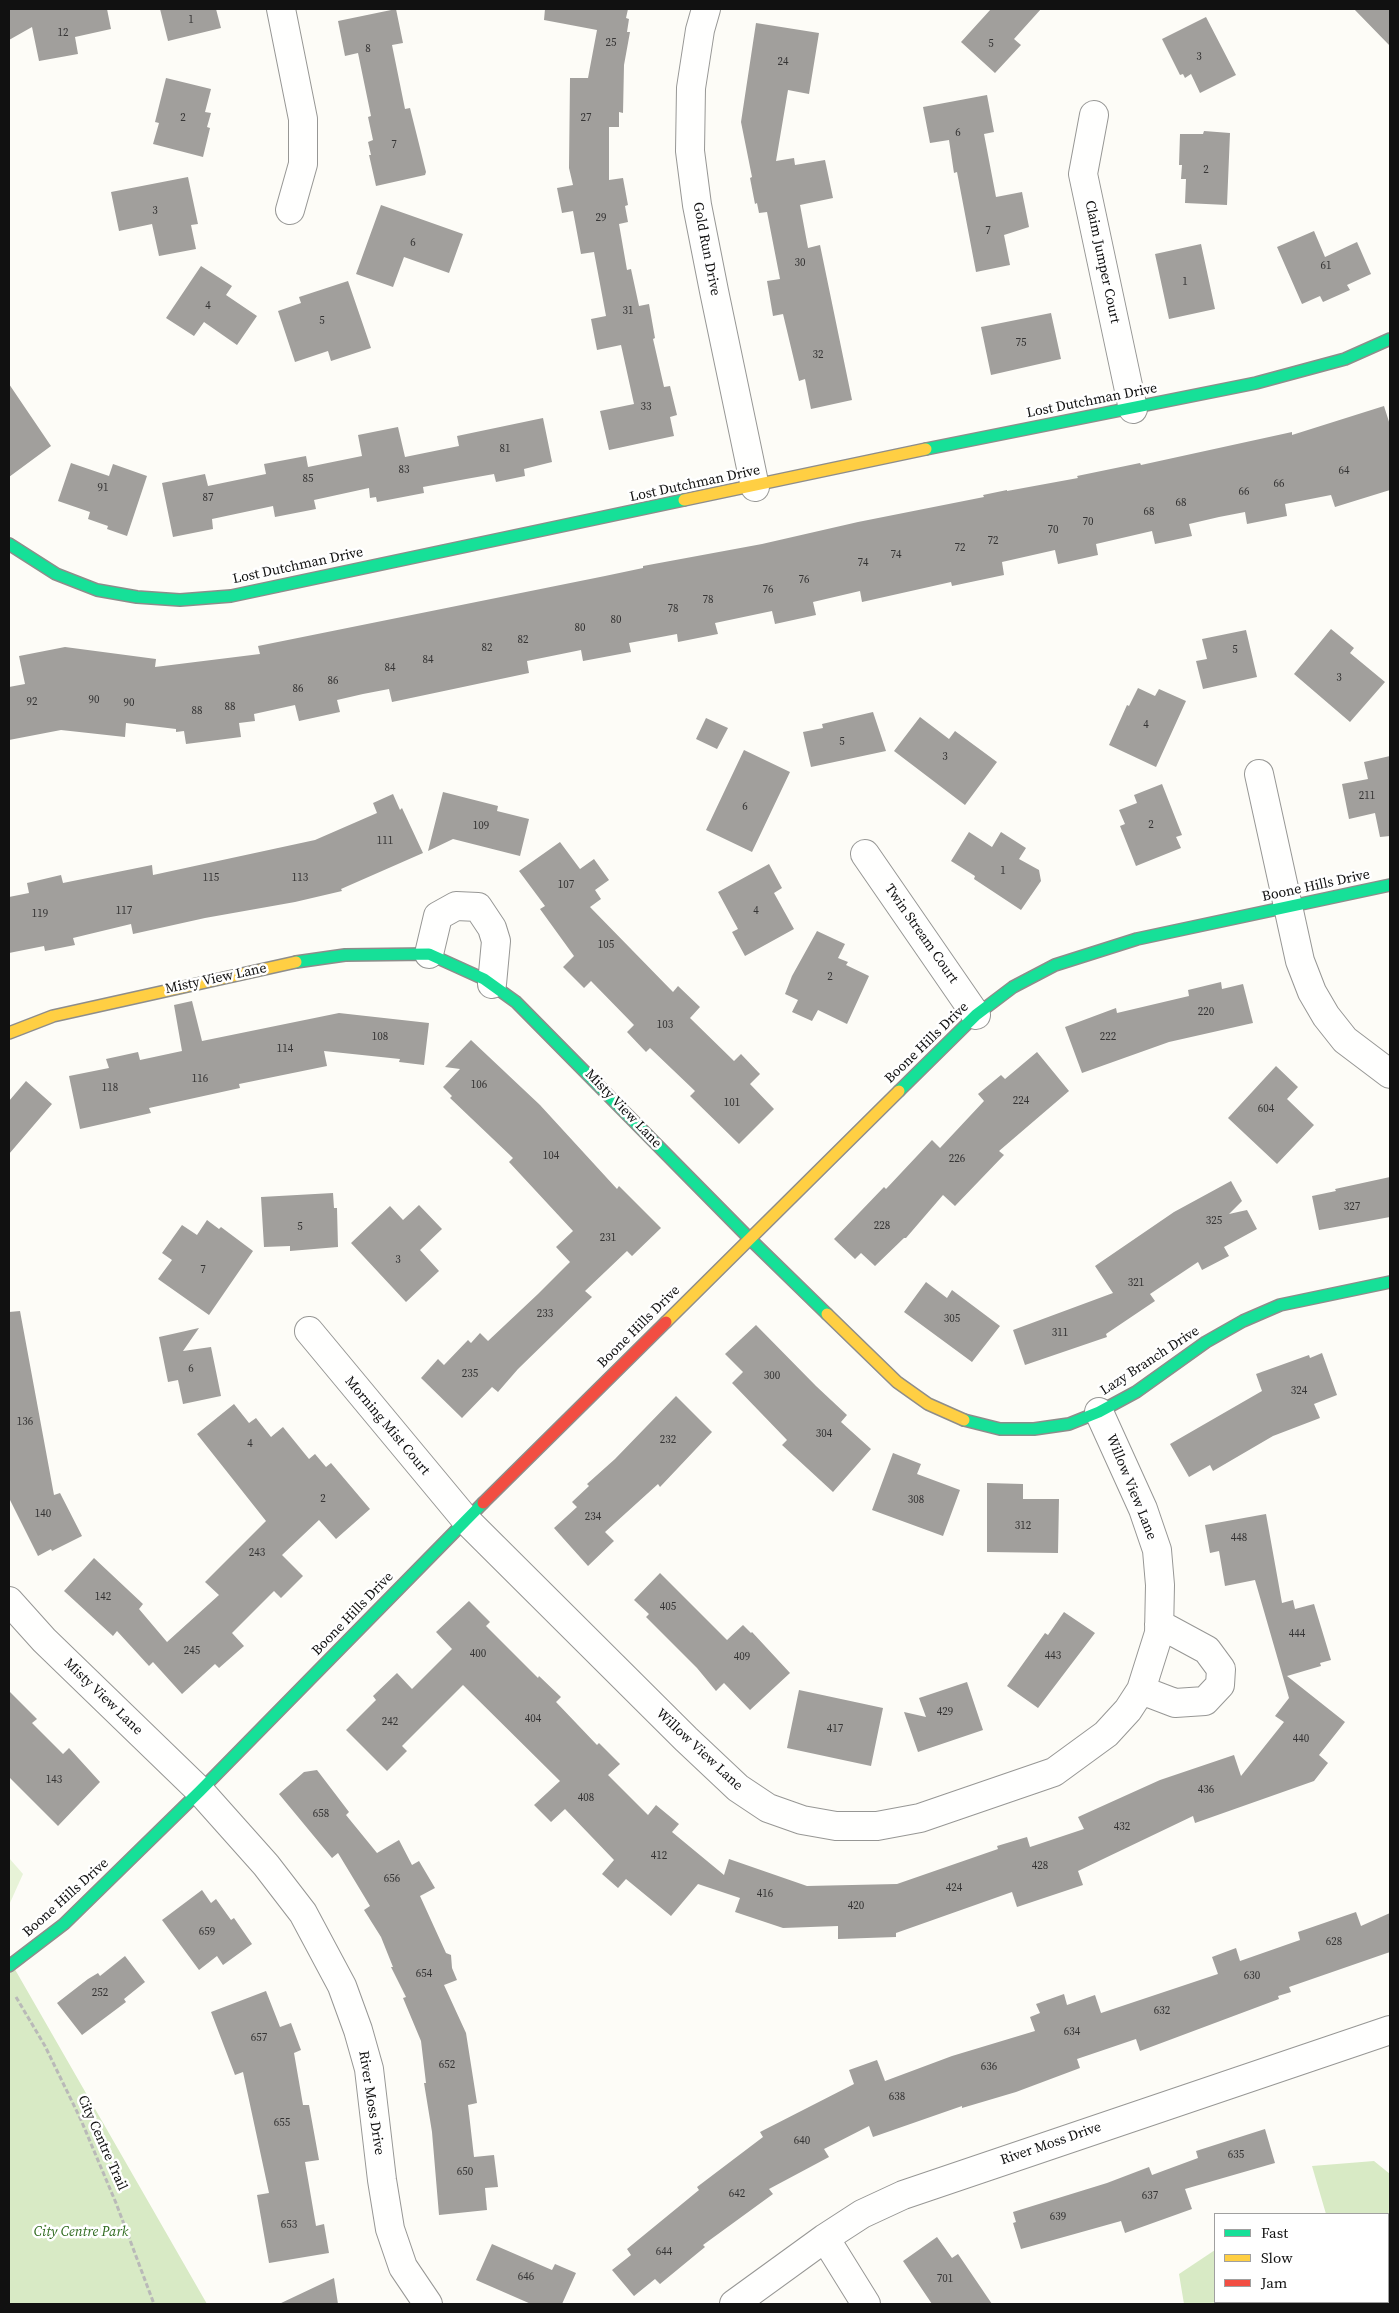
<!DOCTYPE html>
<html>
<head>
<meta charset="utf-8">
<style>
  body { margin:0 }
  #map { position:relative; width:1399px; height:2313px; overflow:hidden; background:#fdfcf7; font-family:"Source Serif 4",serif }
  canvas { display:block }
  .frame { position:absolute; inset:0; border:10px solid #111; pointer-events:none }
  .legend { position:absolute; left:1214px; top:2213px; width:175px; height:90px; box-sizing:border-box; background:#fff; border:1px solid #a0a0a0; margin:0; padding:6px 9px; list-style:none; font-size:15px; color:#111 }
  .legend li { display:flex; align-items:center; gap:10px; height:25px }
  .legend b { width:25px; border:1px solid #a0a0a0 }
</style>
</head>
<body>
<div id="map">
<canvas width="1399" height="2313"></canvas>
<div class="frame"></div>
<ul class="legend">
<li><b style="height:6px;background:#16e098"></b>Fast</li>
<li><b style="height:6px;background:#ffcf43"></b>Slow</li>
<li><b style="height:6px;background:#f24e42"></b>Jam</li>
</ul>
</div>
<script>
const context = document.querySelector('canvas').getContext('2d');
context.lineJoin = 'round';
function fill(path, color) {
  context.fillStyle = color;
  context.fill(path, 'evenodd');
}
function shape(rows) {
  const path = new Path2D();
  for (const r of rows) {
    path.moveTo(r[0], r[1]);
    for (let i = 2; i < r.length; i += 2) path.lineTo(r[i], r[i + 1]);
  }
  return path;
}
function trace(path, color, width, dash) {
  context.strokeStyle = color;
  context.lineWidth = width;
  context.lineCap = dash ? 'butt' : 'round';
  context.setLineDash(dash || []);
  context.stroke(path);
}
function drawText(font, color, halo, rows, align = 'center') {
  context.font = font + ' "Source Serif 4",serif';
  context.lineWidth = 5;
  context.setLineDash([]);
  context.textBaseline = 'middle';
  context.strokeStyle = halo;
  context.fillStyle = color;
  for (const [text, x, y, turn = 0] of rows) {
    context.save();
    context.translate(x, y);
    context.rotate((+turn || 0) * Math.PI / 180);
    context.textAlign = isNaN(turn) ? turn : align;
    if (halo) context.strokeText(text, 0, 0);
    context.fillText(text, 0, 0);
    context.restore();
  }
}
fill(shape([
  [9,1858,23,1874,9,1905]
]), '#e7f3d7');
fill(shape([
  [9,1959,207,2304,9,2304],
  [1374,2161,1390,2174,1390,2304,1184,2304,1179,2274,1215,2250,1215,2302,1388,2302,1388,2214,1326,2214,1312,2166]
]), '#d8eac5');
fill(shape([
  [9,9,107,9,111,29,75,37,78,54,39,61,32,27,9,40],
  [160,9,216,9,221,28,168,41],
  [396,9,403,43,392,45,405,109,410,108,426,172,425,175,376,186,369,155,371,155,368,142,373,140,368,117,371,116,358,53,345,56,338,21],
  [545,9,628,9,626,18,629,19,627,32,630,32,624,65,623,113,619,112,619,127,609,127,609,180,623,178,628,205,625,206,628,222,619,224,627,270,631,269,639,306,649,304,655,338,653,339,664,387,670,386,677,415,670,417,674,436,609,450,600,411,634,404,621,345,597,350,591,319,606,316,594,252,581,254,573,211,562,213,557,188,573,185,569,168,570,78,588,78,597,30,544,20],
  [991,9,1041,9,1014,39,1021,45,995,73,961,42],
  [1354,9,1390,9,1390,46],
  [1206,17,1236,75,1200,93,1191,74,1185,78,1183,74,1180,75,1162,39],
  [756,23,819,33,809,94,788,90,776,161,794,158,795,165,825,160,833,198,800,205,808,248,820,245,852,400,811,409,805,379,799,381,783,314,773,316,767,281,780,279,767,212,759,213,757,203,755,204,750,178,752,177,741,122],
  [166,78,211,89,205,112,211,113,207,127,210,128,203,157,153,144,159,123,155,122],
  [987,95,994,132,984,134,996,197,1022,192,1029,227,1004,235,1010,265,976,272,957,172,954,173,949,140,930,143,923,107],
  [1204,131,1230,133,1227,205,1185,203,1186,179,1181,179,1182,165,1179,165,1180,134,1203,134],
  [188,177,198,224,191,225,196,249,159,256,152,224,119,231,111,192],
  [381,205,463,234,449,273,404,257,393,287,356,274],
  [1314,231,1325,257,1357,242,1371,274,1347,285,1350,290,1323,302,1320,296,1302,304,1277,247],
  [1201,244,1215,309,1169,319,1155,254],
  [201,266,232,286,226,295,257,316,237,345,204,322,194,336,166,318],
  [348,281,371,348,331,361,328,351,295,362,278,311,301,303,299,297],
  [1051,313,1061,359,991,375,981,327],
  [9,384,51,446,9,477],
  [1384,406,1390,425,1390,490,1335,507,1331,495,1285,504,1287,516,1247,524,1245,512,1219,517,1189,524,1192,536,1155,544,1152,531,1096,544,1098,555,1058,564,1055,550,1002,562,1004,575,952,586,951,582,862,602,860,591,813,602,816,615,775,624,772,611,715,623,718,634,678,642,677,634,629,643,631,652,583,661,581,650,527,661,529,673,392,702,389,689,363,694,337,700,340,712,299,721,295,705,254,714,255,721,239,723,241,737,186,744,184,731,176,732,176,729,126,723,125,737,61,730,9,740,9,687,25,684,19,656,65,647,156,659,155,667,260,654,258,646,605,576,643,568,643,566,762,544,858,522,984,497,983,495,1007,490,1007,491,1078,478,1077,476,1140,463,1141,465,1292,432,1292,435],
  [543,418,552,462,524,469,525,476,496,482,494,474,466,479,423,487,424,493,377,502,376,497,370,498,369,488,314,500,316,509,275,517,273,506,212,519,213,529,173,537,162,483,205,474,208,486,266,474,264,464,306,456,308,467,362,456,358,435,398,427,405,457,459,446,457,436],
  [71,463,109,476,113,464,147,476,127,536,107,529,108,526,88,519,90,512,58,501],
  [1331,629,1354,648,1350,653,1385,682,1350,722,1294,674],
  [1246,630,1257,677,1203,689,1196,661,1207,659,1202,639],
  [1138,688,1155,696,1159,689,1186,701,1156,767,1109,745,1127,705,1129,706],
  [873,712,886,751,811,767,803,732,823,728,822,724],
  [920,717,949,739,955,731,997,762,965,805,894,751],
  [706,718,728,728,717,749,696,739],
  [744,750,790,772,752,852,706,830],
  [1390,756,1390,836,1380,837,1375,813,1349,819,1342,784,1368,779,1364,762],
  [1162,784,1182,835,1176,837,1181,848,1136,866,1120,826,1125,824,1119,810,1137,803,1134,795],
  [443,792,498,806,497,811,529,819,520,856,453,839,428,851],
  [393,794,400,810,402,808,423,853,341,889,342,891,295,902,205,918,133,934,131,924,73,938,75,945,45,951,44,946,9,953,9,897,29,893,27,883,61,875,63,883,152,865,153,875,315,840,377,813,373,803],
  [969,832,992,847,1001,832,1026,848,1019,859,1039,870,1041,881,1021,910,974,879,975,876,951,861],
  [560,842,580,869,594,859,609,880,595,890,601,899,590,907,673,992,678,986,700,1007,690,1018,734,1061,741,1054,760,1074,750,1084,774,1109,739,1144,690,1096,695,1091,650,1048,646,1052,627,1032,634,1025,591,981,584,988,563,967,574,956,540,909,545,906,519,871],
  [769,864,782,888,774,893,794,929,745,956,732,932,738,929,718,892],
  [817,931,845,944,838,958,848,962,846,965,869,976,847,1024,818,1010,812,1021,792,1012,798,1000,785,994,792,976],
  [1221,982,1222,989,1243,984,1253,1023,1169,1042,1082,1073,1065,1027,1116,1008,1117,1013,1189,996,1188,990],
  [192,1001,202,1041,339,1013,429,1023,424,1065,399,1062,400,1059,324,1051,327,1066,239,1084,240,1088,149,1108,151,1113,80,1129,69,1076,109,1068,106,1059,138,1052,140,1060,182,1051,174,1005],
  [471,1040,540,1105,617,1189,619,1186,661,1228,632,1256,627,1251,585,1291,592,1297,518,1369,498,1392,492,1387,462,1418,421,1378,438,1359,444,1365,468,1340,471,1343,480,1333,488,1341,538,1294,570,1262,556,1247,573,1231,509,1162,513,1158,450,1098,452,1096,443,1087,460,1069,445,1067],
  [1037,1052,1069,1091,999,1151,1004,1155,955,1206,943,1195,906,1238,904,1238,875,1266,861,1253,855,1259,834,1239,884,1187,886,1189,932,1140,940,1148,984,1101,978,1094,1001,1075,1005,1079],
  [1276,1066,1298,1087,1287,1099,1314,1125,1277,1164,1228,1118],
  [26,1081,52,1104,9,1154,9,1101],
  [1390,1177,1390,1217,1319,1230,1312,1196,1336,1191,1335,1189],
  [1231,1181,1242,1201,1229,1214,1247,1210,1257,1229,1224,1247,1229,1256,1202,1270,1198,1262,1150,1294,1155,1301,1106,1334,1107,1337,1025,1365,1013,1330,1113,1293,1095,1266,1174,1212],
  [333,1193,334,1208,337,1208,338,1247,290,1251,290,1246,264,1247,261,1197],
  [419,1205,442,1229,420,1250,439,1271,406,1302,351,1243,390,1206,403,1220],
  [207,1220,219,1229,221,1227,253,1251,209,1315,158,1279,172,1260,162,1253,182,1225,197,1235],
  [926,1282,947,1298,952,1290,1000,1326,972,1362,904,1312],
  [20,1311,54,1495,60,1493,82,1536,52,1551,51,1549,38,1556,9,1498,9,1312],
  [756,1325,816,1386,847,1415,841,1422,871,1449,833,1492,782,1445,787,1440,732,1383,743,1372,725,1354],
  [199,1328,183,1351,211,1347,221,1396,183,1404,178,1380,168,1382,159,1337],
  [1322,1353,1337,1395,1314,1404,1320,1418,1273,1436,1213,1471,1210,1465,1189,1477,1170,1444,1262,1391,1256,1374,1309,1355,1310,1358],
  [676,1396,712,1432,660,1487,658,1484,605,1532,614,1541,588,1566,554,1528,577,1507,572,1502,589,1486,587,1484,615,1459],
  [234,1404,249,1423,256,1418,271,1437,283,1427,309,1459,315,1454,326,1467,331,1463,370,1509,336,1539,319,1520,282,1555,303,1576,281,1598,274,1591,232,1633,244,1646,219,1668,215,1664,182,1694,153,1662,149,1666,117,1631,113,1636,64,1591,94,1558,143,1604,139,1609,167,1642,219,1595,205,1582,266,1521,197,1434],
  [893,1453,921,1464,917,1474,960,1490,943,1536,872,1510],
  [987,1483,1023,1484,1023,1499,1059,1499,1058,1553,987,1552],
  [1266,1514,1282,1603,1293,1600,1295,1609,1314,1604,1331,1660,1320,1663,1321,1666,1287,1676,1345,1722,1319,1755,1328,1763,1314,1781,1195,1823,1193,1816,1078,1871,1083,1885,1017,1907,1012,1892,896,1933,896,1937,838,1939,838,1926,783,1928,735,1912,740,1898,698,1884,671,1916,626,1879,618,1888,602,1874,614,1860,565,1809,551,1822,534,1805,560,1781,463,1685,402,1746,407,1751,387,1771,346,1730,376,1700,373,1696,397,1673,412,1689,452,1649,436,1632,469,1601,490,1622,486,1626,538,1678,539,1676,561,1697,556,1702,597,1745,599,1743,620,1764,608,1775,648,1815,656,1805,679,1824,672,1832,724,1875,729,1859,807,1886,897,1884,998,1849,997,1846,1027,1837,1030,1847,1084,1829,1078,1817,1160,1780,1234,1755,1241,1776,1284,1722,1275,1716,1289,1698,1255,1580,1225,1586,1219,1551,1210,1553,1205,1525],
  [660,1573,727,1640,743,1625,751,1633,752,1632,790,1673,750,1710,724,1683,716,1691,697,1668,646,1617,649,1614,634,1600],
  [1064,1612,1095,1633,1038,1708,1007,1686,1045,1633,1048,1635],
  [967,1682,983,1730,918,1752,904,1712,926,1717,919,1698],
  [799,1690,883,1708,871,1766,787,1748],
  [9,1691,37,1719,32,1723,63,1754,69,1748,100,1782,58,1826,9,1777],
  [317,1770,349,1812,346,1815,377,1853,399,1840,412,1865,419,1861,435,1888,420,1896,446,1953,451,1955,452,1968,457,1980,444,1985,466,2033,477,2103,468,2105,474,2157,494,2155,498,2187,485,2188,487,2210,439,2215,432,2132,424,2083,426,2083,421,2041,403,1998,406,1997,391,1967,393,1967,381,1937,364,1910,370,1906,338,1853,332,1858,279,1794,304,1772],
  [202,1890,211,1903,216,1899,231,1920,234,1918,252,1944,223,1965,217,1956,199,1970,162,1920],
  [1356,1912,1361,1926,1390,1913,1390,1952,1289,1987,1291,1992,1278,1996,1279,1999,1140,2051,1136,2039,1077,2059,1080,2068,1016,2092,962,2108,962,2106,873,2137,869,2126,824,2149,829,2157,769,2189,773,2194,703,2245,705,2247,660,2284,655,2279,634,2296,612,2270,631,2255,627,2249,699,2190,697,2187,763,2137,760,2132,854,2084,849,2070,877,2060,885,2081,952,2056,1035,2031,1030,2017,1040,2013,1036,2004,1064,1994,1067,2005,1095,1995,1101,2013,1218,1974,1212,1957,1236,1948,1240,1961,1300,1940,1298,1932],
  [125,1956,145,1982,124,1999,126,2002,82,2035,57,2003,88,1979,98,1973,100,1976],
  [266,1991,280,2027,291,2023,301,2050,294,2053,303,2105,309,2105,319,2160,305,2162,316,2226,324,2224,329,2253,269,2263,257,2195,269,2193,243,2072,235,2075,211,2012],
  [1265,2129,1275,2163,1185,2189,1192,2209,1125,2233,1121,2221,1021,2249,1013,2223,1016,2222,1013,2212,1107,2183,1149,2167,1152,2175,1198,2158,1196,2151],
  [937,2237,952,2258,958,2254,992,2304,932,2304,903,2261],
  [492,2244,552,2270,555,2264,576,2273,562,2304,531,2304,476,2280],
  [334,2278,338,2304,279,2304]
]), '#a19f9c');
const street = shape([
  [281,9,303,119,303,164,290,210],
  [706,9,700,30,691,88,690,151,697,205,714,291,755,487],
  [1094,115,1083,174,1133,409],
  [1259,774,1300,961,1312,992,1326,1016,1345,1040,1390,1074],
  [865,854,976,1015],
  [429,954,438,916,456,906,478,907,492,928,496,941,492,984],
  [309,1331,466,1520,686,1739,738,1788,768,1808,802,1820,836,1826,877,1826,920,1818,1054,1772,1106,1734,1128,1710,1141,1690,1159,1633,1160,1585,1157,1550,1143,1509,1099,1412],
  [9,1601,44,1640,200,1791,266,1865,303,1913,342,1986,358,2030,369,2069,382,2180,390,2229,403,2267,428,2304],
  [1141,1690,1175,1703,1205,1701,1220,1685,1221,1669,1207,1650,1159,1624],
  [825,2238,866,2304],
  [734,2304,825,2238,862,2214,903,2195,1390,2030]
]);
const fast = shape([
  [926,449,1256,383,1345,359,1390,339],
  [9,544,56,574,97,590,137,597,180,600,231,596,684,500],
  [296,962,345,955,429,954,484,979,516,1002,750,1239,827,1314],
  [899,1091,976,1015,1013,987,1055,965,1137,939,1390,885],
  [964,1420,1000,1429,1034,1429,1069,1424,1099,1412,1136,1392,1206,1342,1243,1321,1280,1305,1390,1282],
  [9,1966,64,1924,200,1791,483,1503]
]);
const slow = shape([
  [684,500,926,449],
  [9,1033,53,1016,296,962],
  [827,1314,897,1382,928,1404,964,1420],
  [666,1322,899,1091]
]);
const jam = shape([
  [483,1503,666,1322]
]);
trace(street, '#979795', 30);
trace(fast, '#8e8d8b', 14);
trace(slow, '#8e8d8b', 14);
trace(jam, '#8e8d8b', 14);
trace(shape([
  [16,1997,45,2046,81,2120,116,2203,154,2304]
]), '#b9b9b8', 3, [5, 2.5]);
trace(street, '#fffffe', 28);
trace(fast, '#16e098', 11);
trace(slow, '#ffcf43', 11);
trace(jam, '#f24e42', 11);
drawText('11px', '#353434', null, [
  ["1",191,20],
  ["12",63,33],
  ["25",611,43],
  ["5",991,44],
  ["8",368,49],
  ["3",1199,57],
  ["24",783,62],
  ["2",183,118],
  ["27",586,118],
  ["6",958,133],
  ["7",394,145],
  ["2",1206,170],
  ["3",155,211],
  ["29",601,218],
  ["7",988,231],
  ["6",413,243],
  ["30",800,263],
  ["61",1326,266],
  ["1",1185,282],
  ["4",208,306],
  ["31",628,311],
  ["5",322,321],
  ["75",1021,343],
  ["32",818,355],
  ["33",646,407],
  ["81",505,449],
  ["83",404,470],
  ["64",1344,471],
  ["85",308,479],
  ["66",1279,484],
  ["91",103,488],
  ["66",1244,492],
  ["87",208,498],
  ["68",1181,503],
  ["68",1149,512],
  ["70",1088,522],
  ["70",1053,530],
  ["72",993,541],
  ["72",960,548],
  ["74",896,555],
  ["74",863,563],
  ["76",804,580],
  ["76",768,590],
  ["78",708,600],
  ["78",673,609],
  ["80",616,620],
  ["80",580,628],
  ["82",523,640],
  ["82",487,648],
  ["5",1235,650],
  ["84",428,660],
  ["84",390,668],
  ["3",1339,678],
  ["86",333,681],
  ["86",298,689],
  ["90",94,700],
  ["92",32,702],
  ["90",129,703],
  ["88",230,707],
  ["88",197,711],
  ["4",1146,725],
  ["5",842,742],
  ["3",945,757],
  ["211",1367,796],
  ["6",745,807],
  ["2",1151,825],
  ["109",481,826],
  ["111",385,841],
  ["1",1003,871],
  ["115",211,878],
  ["113",300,878],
  ["107",566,885],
  ["117",124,911],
  ["4",756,911],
  ["119",40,914],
  ["105",606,945],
  ["2",830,977],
  ["220",1206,1012],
  ["103",665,1025],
  ["108",380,1037],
  ["222",1108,1037],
  ["114",285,1049],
  ["116",200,1079],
  ["106",479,1085],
  ["118",110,1088],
  ["224",1021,1101],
  ["101",732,1103],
  ["604",1266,1109],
  ["104",551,1156],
  ["226",957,1159],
  ["327",1352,1207],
  ["325",1214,1221],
  ["228",882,1226],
  ["5",300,1227],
  ["231",608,1238],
  ["3",398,1260],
  ["7",203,1270],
  ["321",1136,1283],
  ["233",545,1314],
  ["305",952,1319],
  ["311",1060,1333],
  ["6",191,1369],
  ["235",470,1374],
  ["300",772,1376],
  ["324",1299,1391],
  ["136",25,1422],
  ["304",824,1434],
  ["232",668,1440],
  ["4",250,1444],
  ["2",323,1499],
  ["308",916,1500],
  ["140",43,1514],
  ["234",593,1517],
  ["312",1023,1526],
  ["448",1239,1538],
  ["243",257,1553],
  ["142",103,1597],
  ["405",668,1607],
  ["444",1297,1634],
  ["245",192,1651],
  ["400",478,1654],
  ["443",1053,1656],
  ["409",742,1657],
  ["429",945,1712],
  ["404",533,1719],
  ["242",390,1722],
  ["417",835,1729],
  ["440",1301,1739],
  ["143",54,1780],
  ["436",1206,1790],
  ["408",586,1798],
  ["658",321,1814],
  ["432",1122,1827],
  ["412",659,1856],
  ["428",1040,1866],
  ["656",392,1879],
  ["424",954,1888],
  ["416",765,1894],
  ["420",856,1906],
  ["659",207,1932],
  ["628",1334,1942],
  ["654",424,1974],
  ["630",1252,1976],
  ["252",100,1993],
  ["632",1162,2011],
  ["634",1072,2032],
  ["657",259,2038],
  ["652",447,2065],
  ["636",989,2067],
  ["638",897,2097],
  ["655",282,2123],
  ["640",802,2141],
  ["635",1236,2155],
  ["650",465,2172],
  ["642",737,2194],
  ["637",1150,2196],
  ["639",1058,2217],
  ["653",289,2225],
  ["644",664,2252],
  ["646",526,2277],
  ["701",945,2279]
]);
drawText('14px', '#111', '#fff', [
  ["Gold Run Drive",706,249,79],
  ["Claim Jumper Court",1102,262,78],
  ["Lost Dutchman Drive",1092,401,-11],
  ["Lost Dutchman Drive",695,484,-12],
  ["Lost Dutchman Drive",298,566,-12],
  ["Boone Hills Drive",1316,886,-12],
  ["Twin Stream Court",921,934,55],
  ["Misty View Lane",216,979,-12],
  ["Boone Hills Drive",927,1043,-44],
  ["Misty View Lane",623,1109,46],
  ["Boone Hills Drive",639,1327,-45],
  ["Lazy Branch Drive",1150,1361,-33],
  ["Morning Mist Court",387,1426,50],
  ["Willow View Lane",1131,1487,68],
  ["Boone Hills Drive",353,1614,-46],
  ["Misty View Lane",103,1697,44],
  ["Willow View Lane",699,1750,43],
  ["Boone Hills Drive",66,1898,-42],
  ["River Moss Drive",371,2103,81],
  ["City Centre Trail",102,2143,66],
  ["River Moss Drive",1051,2144,-19]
]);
drawText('italic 14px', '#2f6b1f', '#fff', [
  ["City Centre Park",81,2232]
]);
</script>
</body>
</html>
